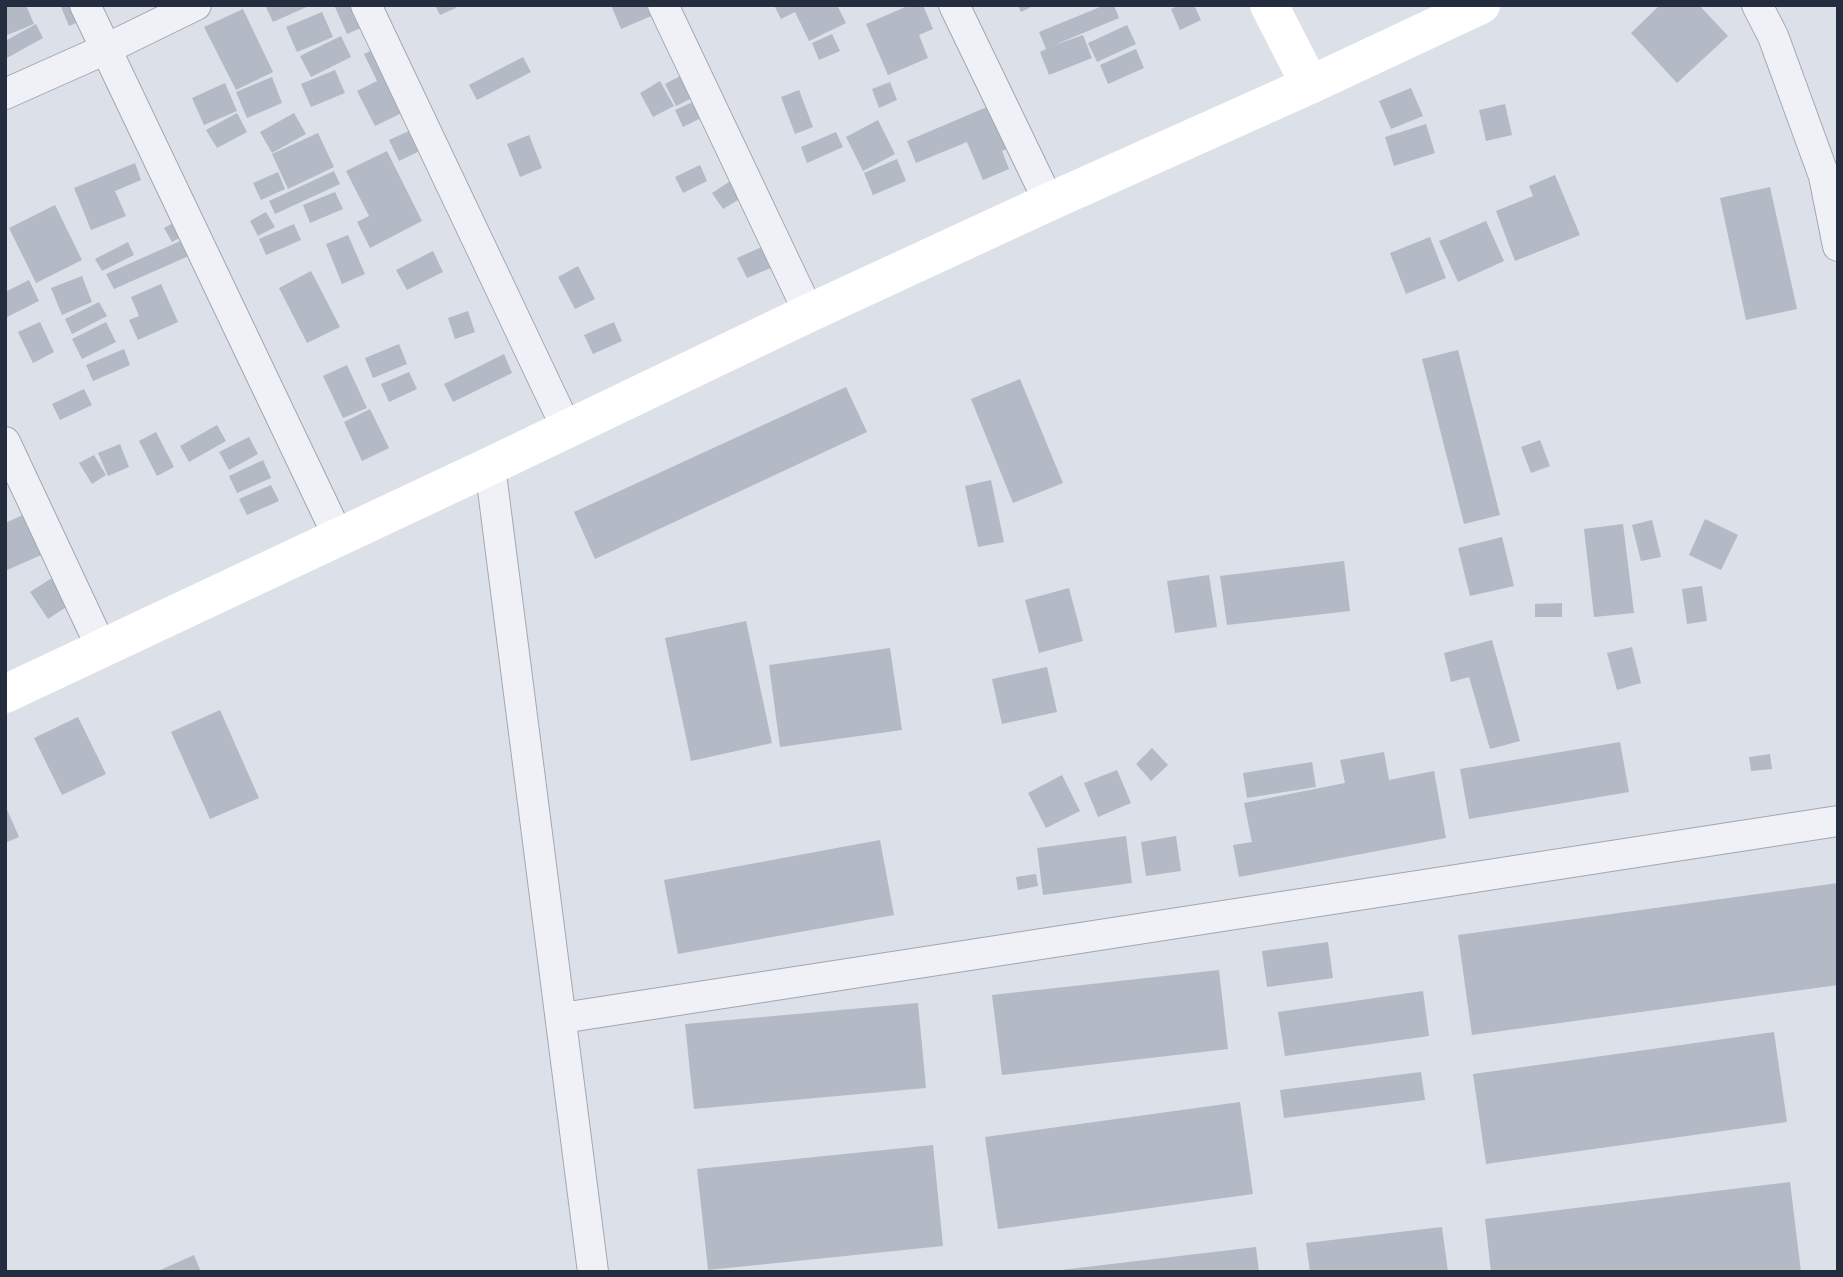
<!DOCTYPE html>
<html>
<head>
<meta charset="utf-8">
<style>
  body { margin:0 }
  #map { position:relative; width:1843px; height:1277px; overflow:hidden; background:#dce0e8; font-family:"PT Sans",sans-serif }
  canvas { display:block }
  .frame { position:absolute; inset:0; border:7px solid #242d40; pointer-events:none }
</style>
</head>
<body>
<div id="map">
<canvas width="1843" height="1277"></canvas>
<div class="frame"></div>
</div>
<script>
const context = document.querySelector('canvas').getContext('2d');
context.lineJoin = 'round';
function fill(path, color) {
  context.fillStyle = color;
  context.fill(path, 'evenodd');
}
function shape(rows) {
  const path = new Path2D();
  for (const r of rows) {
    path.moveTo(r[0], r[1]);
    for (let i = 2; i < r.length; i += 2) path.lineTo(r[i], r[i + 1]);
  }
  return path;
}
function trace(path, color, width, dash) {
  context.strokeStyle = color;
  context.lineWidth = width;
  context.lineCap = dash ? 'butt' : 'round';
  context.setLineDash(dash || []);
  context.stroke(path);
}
fill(shape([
  [5,5,26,5,34,24,5,36],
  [65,5,82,5,87,18,69,26,61,7],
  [265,5,311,5,273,22],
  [334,5,363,5,372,23,347,34],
  [435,5,454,5,456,8,440,15],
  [611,5,652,5,656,14,621,29],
  [774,5,837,5,846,23,809,41,795,12,781,19],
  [910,5,923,5,933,29,919,35,928,58,888,75,866,24],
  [1018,5,1035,5,1021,12],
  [1105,5,1114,5,1119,18,1052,46,1083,35,1092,58,1049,75,1040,52,1046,49,1039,32],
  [1180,5,1194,5,1201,20,1180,30,1171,9],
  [1660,5,1699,5,1728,36,1677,83,1631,33],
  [243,9,273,72,236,90,204,27],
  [322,12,333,37,297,52,286,27],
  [36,24,43,38,5,59,5,41],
  [1127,25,1136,44,1097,62,1088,43],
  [832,34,840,51,819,60,812,43],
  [341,36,351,57,311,77,300,56],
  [385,44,416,106,375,126,357,91,377,81,364,54],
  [1136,49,1144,68,1108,84,1100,65],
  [523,57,531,72,477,100,469,85],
  [335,70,345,93,311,107,301,84],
  [684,74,696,96,676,106,665,84],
  [272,77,282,103,247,118,236,92],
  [660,81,674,106,653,117,640,93],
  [890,82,897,100,879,108,872,89],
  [225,83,237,111,204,125,192,98],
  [1411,88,1423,116,1391,129,1379,101],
  [799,90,813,127,795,134,781,97],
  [695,101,703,117,683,127,675,110],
  [1001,101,1019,144,1002,151,1009,169,983,180,967,142,916,163,907,141],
  [1505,104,1512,135,1486,141,1479,110],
  [237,113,247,132,217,148,206,130],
  [294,113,306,134,272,153,260,132],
  [878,120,895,154,863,171,846,137],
  [1426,124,1435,153,1394,166,1385,137],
  [422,125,432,145,399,161,389,140],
  [836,132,843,147,807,163,801,147],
  [318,133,334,167,288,189,272,154],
  [529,135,542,168,520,177,507,144],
  [387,151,422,221,370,248,357,222,369,216,346,171],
  [897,159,906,181,873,195,864,173],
  [135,163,141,180,115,191,126,216,91,230,74,188],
  [700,165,707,181,683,193,675,177],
  [334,171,340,184,275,214,269,201],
  [278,172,285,189,261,200,253,183],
  [1555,175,1580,235,1515,261,1496,211,1533,196,1529,186],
  [732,180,743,197,723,209,712,193],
  [1770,187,1797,309,1746,320,1720,198],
  [335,192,343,209,310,223,303,205],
  [55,205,82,260,36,283,9,228],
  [266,212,275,227,258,236,250,221],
  [184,217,191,232,172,242,164,228],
  [1486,221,1504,261,1458,282,1439,241],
  [294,224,301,240,266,255,259,239],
  [194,235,200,251,114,289,106,274],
  [348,235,365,274,342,284,326,244],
  [1430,237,1446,278,1406,294,1390,253],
  [128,242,134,255,102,271,95,259],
  [764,246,773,267,747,278,737,258],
  [433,251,443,272,407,290,396,270],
  [578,266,595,299,575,309,558,277],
  [311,271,340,327,307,343,279,288],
  [82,276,92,302,62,315,51,288],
  [29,280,39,301,5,318,5,292],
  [161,284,178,322,138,340,129,320,139,316,131,297],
  [99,302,107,316,72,334,65,319],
  [468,311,475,332,455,339,448,318],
  [40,322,54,352,33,363,18,332],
  [106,322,116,342,82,359,72,339],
  [614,322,622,341,593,354,584,335],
  [399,344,407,364,373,378,365,358],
  [124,349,130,365,93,381,86,365],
  [1458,350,1500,515,1464,524,1422,359],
  [504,354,512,373,453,402,444,384],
  [347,365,367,408,343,418,323,376],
  [409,372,417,389,389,402,381,384],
  [1020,379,1063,483,1013,503,971,399],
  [846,387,867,432,595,559,574,512],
  [84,389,92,405,60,420,52,404],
  [370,409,389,448,362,461,344,422],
  [217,425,226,441,189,462,180,446],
  [156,432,174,467,157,476,139,441],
  [249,437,258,454,229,470,219,452],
  [1540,440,1550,466,1531,473,1521,447],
  [120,444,129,467,108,476,98,453],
  [94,455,106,475,92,484,79,463],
  [263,460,271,478,237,493,229,476],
  [991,480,1004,542,978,547,965,486],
  [271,485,279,501,247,515,239,499],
  [23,515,41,555,5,571,5,523],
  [1705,519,1738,535,1721,570,1689,555],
  [1652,520,1661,557,1641,561,1632,525],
  [1623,524,1634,613,1594,617,1584,529],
  [1502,537,1514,586,1470,596,1458,548],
  [1344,561,1350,611,1227,625,1220,576],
  [66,569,83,596,48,619,30,592],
  [1209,575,1217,627,1175,633,1167,581],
  [1702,586,1707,621,1687,624,1682,589],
  [1069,588,1083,641,1039,653,1025,600],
  [1562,603,1562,617,1535,617,1535,604],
  [746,621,772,743,691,761,665,638],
  [1492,640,1520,741,1490,749,1469,677,1451,682,1444,653],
  [1632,647,1641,683,1617,690,1607,653],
  [890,648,902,730,780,747,769,665],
  [1047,667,1057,712,1002,724,992,679],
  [220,710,259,798,210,819,171,732],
  [78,717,106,774,62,795,34,738],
  [1620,742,1629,792,1469,819,1460,769],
  [1152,748,1168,765,1151,781,1136,764],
  [1384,752,1389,780,1434,771,1446,838,1239,877,1233,845,1252,842,1244,803,1345,783,1340,760],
  [1770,754,1772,769,1751,771,1749,757],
  [1312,762,1316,787,1247,798,1243,773],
  [1117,770,1131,803,1098,817,1084,783],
  [1062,775,1080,811,1046,828,1028,793],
  [5,805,19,837,5,843],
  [1126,836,1132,883,1043,895,1037,848],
  [1176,836,1181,871,1146,876,1141,842],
  [880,840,894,915,678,954,664,880],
  [1036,874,1038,886,1018,890,1016,877],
  [1838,883,1838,985,1472,1035,1458,935],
  [1328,942,1333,978,1267,987,1262,951],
  [1219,970,1228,1049,1002,1075,992,995],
  [1423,991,1429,1036,1285,1056,1278,1012],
  [918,1003,926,1088,694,1109,685,1024],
  [1774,1032,1787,1122,1486,1164,1473,1074],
  [1421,1072,1425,1100,1284,1118,1280,1090],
  [1240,1102,1253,1194,998,1229,985,1137],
  [933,1145,943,1246,708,1270,697,1169],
  [1790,1182,1801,1272,1491,1272,1485,1219],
  [1442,1227,1448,1272,1310,1272,1306,1243],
  [1256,1247,1259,1272,1061,1272,1061,1270],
  [194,1255,201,1272,156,1272]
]), '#b3b9c5');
const street = shape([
  [85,5,338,536],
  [366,5,567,429],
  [663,5,809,313],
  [954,5,1049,202],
  [1757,5,1773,36,1824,176,1838,246],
  [5,94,106,49,196,5],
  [5,442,102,649],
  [490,466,593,1272],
  [562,1018,1838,821]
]);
trace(street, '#a1a7b2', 32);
trace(street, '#eff1f6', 30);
trace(shape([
  [1269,5,1310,85],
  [5,694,490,466,809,313,1049,202,1310,85,1481,5]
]), '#fff', 38);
</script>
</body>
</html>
